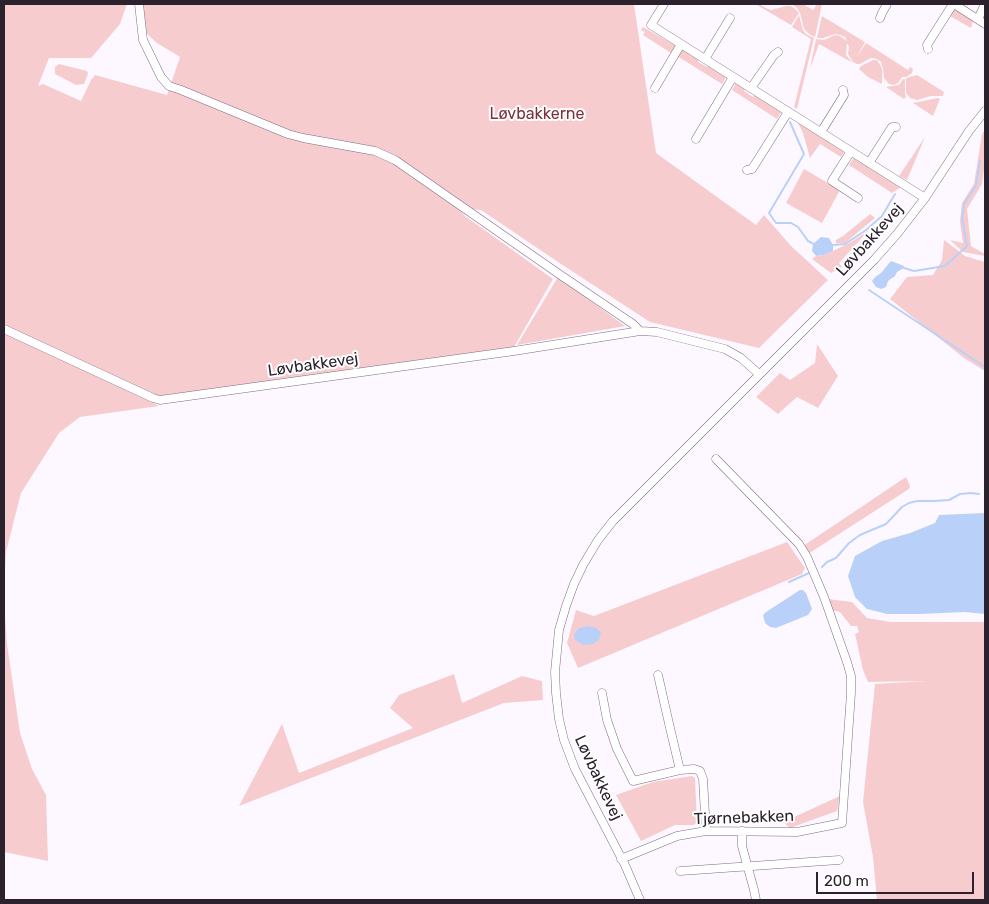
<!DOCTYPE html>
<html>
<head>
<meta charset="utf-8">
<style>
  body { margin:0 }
  #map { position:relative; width:989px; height:904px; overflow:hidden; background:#fdf8ff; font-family:Rubik,sans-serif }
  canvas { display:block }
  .frame { position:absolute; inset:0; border:5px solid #2b222e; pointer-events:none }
  .scale { position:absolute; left:816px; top:872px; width:158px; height:22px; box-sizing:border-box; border:2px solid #2b222e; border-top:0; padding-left:6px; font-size:15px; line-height:18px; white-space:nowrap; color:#2b222e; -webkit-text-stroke:4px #fff; paint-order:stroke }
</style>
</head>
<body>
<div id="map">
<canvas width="989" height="904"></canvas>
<div class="frame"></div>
<div class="scale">200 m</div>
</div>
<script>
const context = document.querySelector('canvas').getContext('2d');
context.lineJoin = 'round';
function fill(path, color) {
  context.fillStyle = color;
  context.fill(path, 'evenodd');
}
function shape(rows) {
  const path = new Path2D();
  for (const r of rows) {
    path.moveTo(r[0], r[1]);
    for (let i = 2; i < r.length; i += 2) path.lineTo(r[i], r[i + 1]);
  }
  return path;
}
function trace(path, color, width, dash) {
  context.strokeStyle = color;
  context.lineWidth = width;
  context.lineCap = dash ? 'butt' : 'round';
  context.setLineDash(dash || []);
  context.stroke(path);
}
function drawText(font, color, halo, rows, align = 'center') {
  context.font = font + ' Rubik,sans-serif';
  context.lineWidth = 4;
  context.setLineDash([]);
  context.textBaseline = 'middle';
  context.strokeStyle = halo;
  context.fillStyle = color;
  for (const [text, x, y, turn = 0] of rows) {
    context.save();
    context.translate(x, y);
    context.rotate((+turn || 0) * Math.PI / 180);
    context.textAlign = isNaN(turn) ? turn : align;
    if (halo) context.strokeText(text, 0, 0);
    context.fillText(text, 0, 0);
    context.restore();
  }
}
fill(shape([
  [4,4,127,4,120,24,91,58,49,58,38,86,43,84,81,101,91,80,95,75,167,95,180,57,157,43,146,33,141,4,634,4,656,153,756,225,764,215,791,246,828,280,759,348,650,322,561,264,481,210,458,208,465,216,553,279,514,347,163,396,153,395,111,382,159,406,80,417,59,433,21,493,6,552,4,587],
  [755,4,759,4,766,8,771,10,786,6,791,6,795,9,799,13,791,25],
  [786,4,803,4,813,10,817,4,822,4,815,37,809,34,804,29,800,13,797,8,793,5],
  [954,8,973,21,971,28,950,16],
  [799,15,803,30,806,34,814,38,797,109,794,107,811,39,792,27],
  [822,16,865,42,856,58,866,43,908,70,910,67,913,69,912,73,906,77,902,77,898,83,894,85,889,84,884,78,883,69,881,62,877,59,871,58,860,64,857,64,853,62,848,54,849,47,847,43,846,55,853,63,819,44,810,69,816,39,824,40,835,35,840,36,847,41,845,37,840,35,835,34,823,38,817,38],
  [643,27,676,46,671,53,643,35,645,32,641,30],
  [683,48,699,58,698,62,707,67,708,66,726,77,722,84,677,56],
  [873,60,877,60,881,66,882,70,882,84,868,77,859,69,861,66],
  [59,64,87,71,88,74,84,84,76,85,55,74,55,67],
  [917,75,944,92,943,96,931,96,917,100,910,98,906,93,906,78],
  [903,79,905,79,905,93,906,97,904,99,886,87,899,85],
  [736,83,745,89,744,91,753,97,755,95,781,112,777,119,732,90],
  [938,98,940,99,933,116,913,103],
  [797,121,844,152,841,157,820,144,810,158,803,133],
  [985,130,985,162,982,184,967,209,971,246,985,254,985,256,963,252,950,240,963,243,960,222,962,203,974,184,982,134],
  [925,137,907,180,899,176],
  [854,157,901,187,892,193,849,165],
  [804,169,840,190,822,223,786,203],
  [870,214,875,218,845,243,836,243,836,240,843,236],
  [869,230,839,263,842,267,831,273,812,259,816,256,824,255,833,251,851,242],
  [944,240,965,256,985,262,985,371,964,358,890,299,907,277,933,275,942,260],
  [558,277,625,326,517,345],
  [817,344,838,376,818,408,797,397,778,414,756,397,780,373,790,380,815,363],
  [906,477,910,486,909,489,808,554,803,546],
  [787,542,805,568,802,574,578,668,567,643,576,610,594,616],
  [828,599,852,602,867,618,891,622,985,622,985,900,877,900,873,857,863,802,875,684,927,681,868,682,863,670,855,634,859,632,857,626,851,626,840,612,832,610],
  [4,602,7,644,20,733,32,769,46,795,48,861,4,852],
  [454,674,462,703,522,676,542,681,543,700,504,703,239,806,282,724,299,773,413,728,390,708,399,695],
  [692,776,695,778,697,823,693,825,675,825,641,841,616,795,653,782],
  [840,796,837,811,790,828,783,822]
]), '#f6cccf');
fill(shape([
  [821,237,829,238,833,245,833,251,824,255,816,256,812,251,813,244],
  [891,261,899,264,904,266,904,268,897,272,895,276,888,281,886,287,881,289,876,287,872,281,875,277,881,273],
  [985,513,985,614,965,612,921,614,887,614,867,609,855,597,848,576,855,556,882,541,910,533,935,523,939,515],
  [800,590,803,590,806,593,812,609,808,615,776,628,770,627,765,623,763,615,766,612],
  [589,626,596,628,601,632,599,640,593,644,583,645,575,640,574,634,579,628]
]), '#b9d1f8');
trace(shape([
  [790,122,804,154,769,213,776,223,791,223,798,227,808,241,814,244],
  [833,245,845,244,866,230,882,216,895,194],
  [904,268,914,271,945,266,967,246,962,218,964,204,976,185,980,161],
  [869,290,985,367],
  [822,567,827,562,836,558,849,543,860,535,886,524,902,507,909,503,917,501,934,501,949,500,960,494,971,493,979,494],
  [789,582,809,573]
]), '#b9d1f8', 2);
const minor = shape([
  [139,4,143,40,161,77,169,86,181,90,288,134,303,138,375,151,395,160,559,274,633,324,640,331],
  [664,4,651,25,925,198],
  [954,4,985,24],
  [880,18,882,13,887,4],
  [978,19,985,4],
  [928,49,927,45,953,4],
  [705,59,730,18],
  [655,88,681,44],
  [751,88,774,55,778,52],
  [821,132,844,95,843,90],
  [696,139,733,77],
  [851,151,832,181,858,198],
  [869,163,892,127,896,127],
  [747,170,752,169,788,112],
  [4,329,153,398,160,400,514,351,640,331,657,332,725,349,741,358,759,374],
  [658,675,670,728,680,770],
  [602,693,607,720,617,749,633,781,680,770,694,769,700,771,703,779,706,831],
  [742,831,742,846,754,890,756,900],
  [621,859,677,836,706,831,797,832,842,823,851,693,851,676,847,662,824,597,807,557,799,544,716,459],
  [680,871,839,860],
  [640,900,625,865,575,769,564,740,559,719,556,693,555,672,559,630,566,606,574,584,583,565,598,540,613,521,874,260,897,234,925,198,969,131,985,111]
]);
trace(minor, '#806b87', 9);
trace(minor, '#fff', 8);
drawText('16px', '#7c313c', '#fff', [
  ["Løvbakkerne",537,114]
]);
drawText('16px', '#2b222e', '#fff', [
  ["Løvbakkevej",870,240,-48],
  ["Løvbakkevej",313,365,-8],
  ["Løvbakkevej",598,778,65],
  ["Tjørnebakken",744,818,-2]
]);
</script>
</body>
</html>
